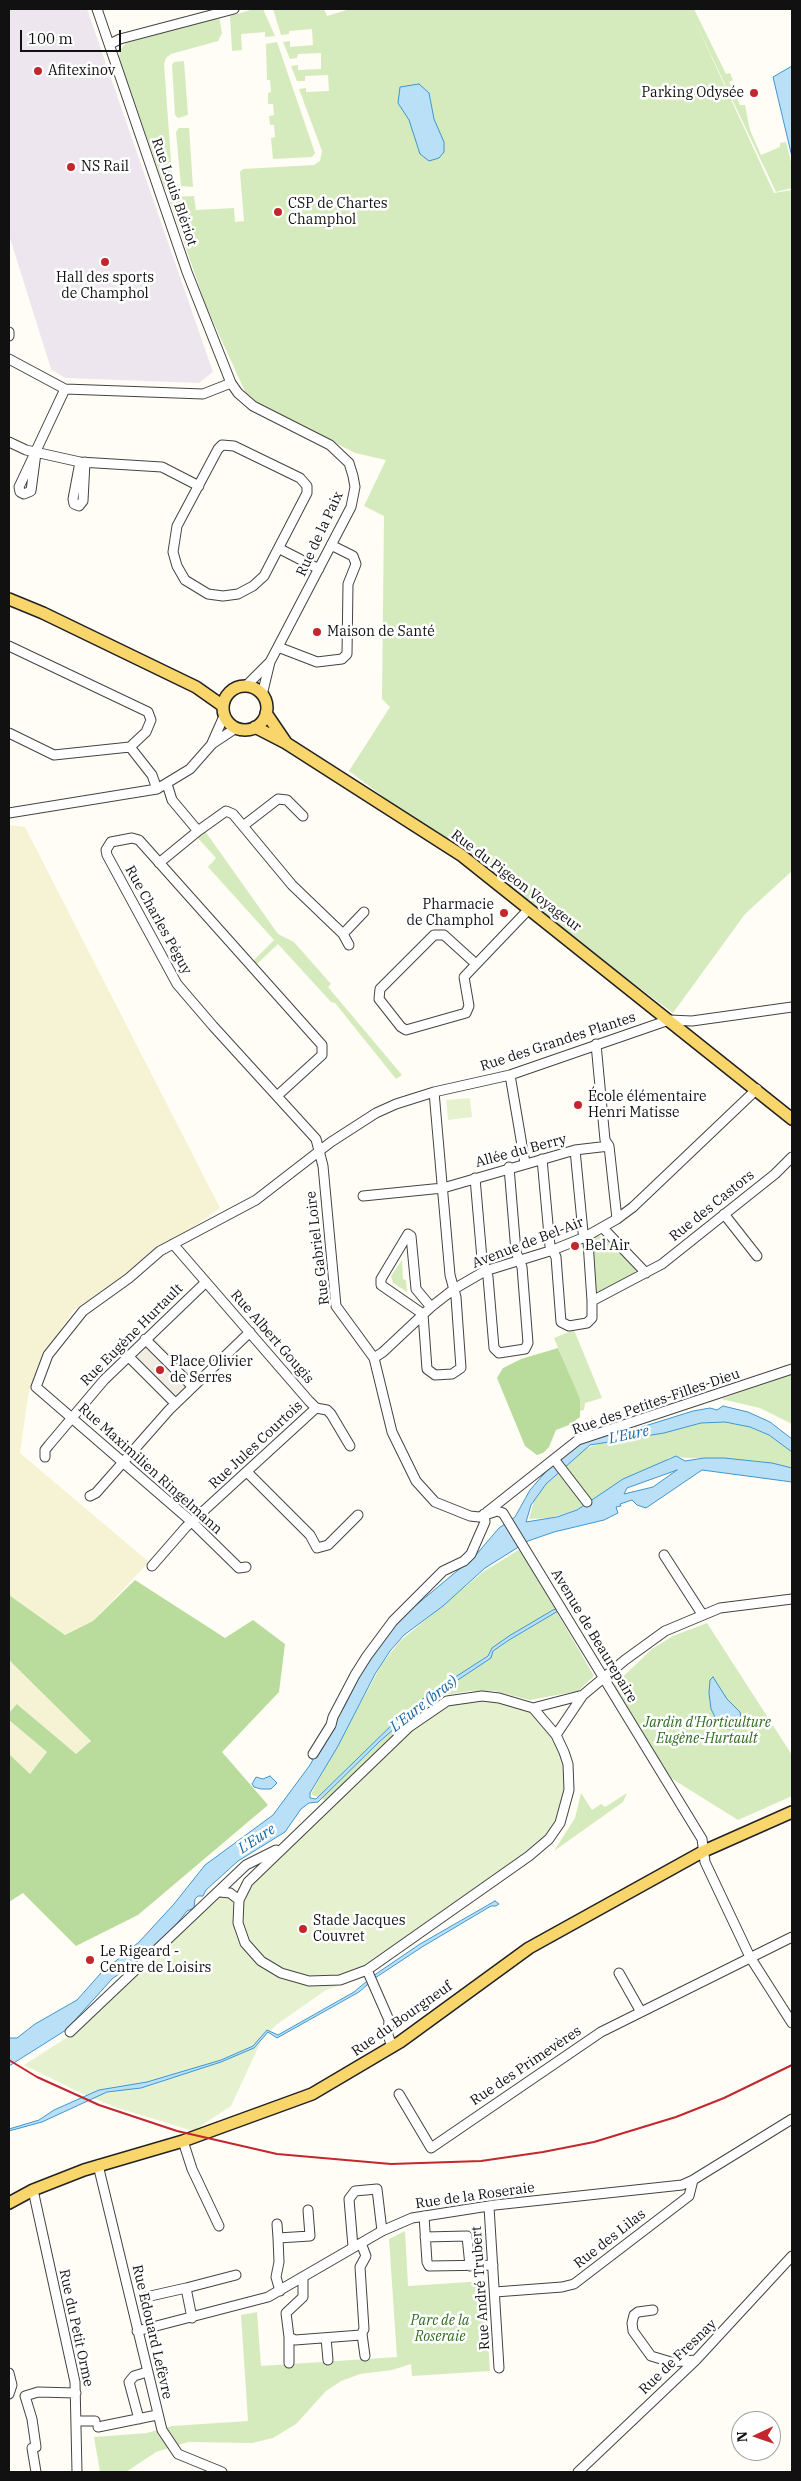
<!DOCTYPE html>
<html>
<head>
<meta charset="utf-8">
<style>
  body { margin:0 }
  #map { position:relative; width:801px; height:2481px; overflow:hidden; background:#fffdf5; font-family:"IBM Plex Serif",serif }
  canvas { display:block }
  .frame { position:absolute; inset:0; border:10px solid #111; pointer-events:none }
  .north { position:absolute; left:731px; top:2411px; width:50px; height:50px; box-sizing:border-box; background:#fff; border:1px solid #a0a0a0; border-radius:50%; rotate:267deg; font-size:14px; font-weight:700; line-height:20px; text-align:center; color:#111 }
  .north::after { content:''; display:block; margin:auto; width:18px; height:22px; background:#c4262e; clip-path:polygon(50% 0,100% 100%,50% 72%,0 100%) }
  .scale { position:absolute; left:20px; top:30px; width:101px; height:22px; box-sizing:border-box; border:2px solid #111; border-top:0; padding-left:6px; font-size:15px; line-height:18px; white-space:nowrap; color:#111; -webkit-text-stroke:4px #fff; paint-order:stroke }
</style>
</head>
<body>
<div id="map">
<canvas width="801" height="2481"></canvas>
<div class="frame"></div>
<div class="north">N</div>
<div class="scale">100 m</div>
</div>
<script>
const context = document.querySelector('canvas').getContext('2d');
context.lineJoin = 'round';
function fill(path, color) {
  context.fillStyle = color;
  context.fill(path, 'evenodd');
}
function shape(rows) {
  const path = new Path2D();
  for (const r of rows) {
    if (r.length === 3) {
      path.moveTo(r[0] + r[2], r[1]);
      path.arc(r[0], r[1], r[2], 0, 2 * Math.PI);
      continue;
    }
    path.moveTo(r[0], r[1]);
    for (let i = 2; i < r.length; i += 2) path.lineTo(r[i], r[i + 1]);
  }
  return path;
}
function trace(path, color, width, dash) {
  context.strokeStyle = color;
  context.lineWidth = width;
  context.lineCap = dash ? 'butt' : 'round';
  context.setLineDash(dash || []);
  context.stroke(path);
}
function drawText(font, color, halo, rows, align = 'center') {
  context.font = font + ' "IBM Plex Serif",serif';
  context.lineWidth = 5;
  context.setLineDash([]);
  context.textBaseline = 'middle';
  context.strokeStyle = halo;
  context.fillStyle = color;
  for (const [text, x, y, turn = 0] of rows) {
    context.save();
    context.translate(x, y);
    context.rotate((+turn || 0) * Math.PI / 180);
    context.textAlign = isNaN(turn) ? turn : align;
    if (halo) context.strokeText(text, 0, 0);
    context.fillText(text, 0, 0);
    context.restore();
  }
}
fill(shape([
  [9,9,87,9,213,372,199,383,65,378,51,369,9,235]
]), '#eee6ef');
fill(shape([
  [9,825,25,827,220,1208,73,1311,40,1361,28,1396,20,1453,149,1562,93,1621,65,1635,9,1595],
  [9,1660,91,1741,76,1755,18,1704,9,1713],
  [9,1720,47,1752,30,1774,9,1754]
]), '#f6f3d4');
fill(shape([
  [254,9,263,9,275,36,265,37,265,32,241,34,242,50,232,51,230,16],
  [273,9,324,9,327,16,350,9,694,9,726,74,730,73,733,80,729,82,740,105,745,105,750,130,761,155,780,147,780,143,786,142,792,166,792,188,776,192,695,21,774,193,792,190,792,871,745,914,673,1013,349,771,390,707,382,699,384,516,364,506,386,460,355,453,248,398,206,306,169,199,172,197,194,196,196,210,234,208,235,222,244,221,240,172,243,169,314,165,320,161,322,151,299,89,306,88,306,92,329,91,328,75,305,76,305,81,297,81,291,66,298,65,298,70,321,69,321,53,298,54,297,58,290,59,283,42,290,41,290,47,313,45,312,29,289,31,289,34,281,35],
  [219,16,222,33,218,41,171,54,166,58,164,64,173,188,165,189,119,58,120,50,126,43],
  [277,42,315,153,312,157,273,159,271,138,275,137,274,125,270,125,269,116,274,115,273,104,268,104,268,93,271,92,270,80,267,80,266,44],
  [184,61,188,115,178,118,175,115,172,65,174,62],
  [179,128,189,128,193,187,181,186,176,132],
  [205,831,278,934,294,942,331,984,328,987,402,1075,396,1079,335,1003,331,1002,278,944,256,965,253,961,274,940,208,867,216,858,197,837],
  [596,1236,602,1236,636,1269,634,1274,601,1292,596,1291,594,1286,592,1240],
  [402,1260,403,1279,406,1280,407,1292,393,1283,391,1276],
  [574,1330,602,1398,585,1403,584,1410,580,1411,579,1399,554,1338],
  [792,1374,792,1424,760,1408,721,1399],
  [725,1422,749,1427,769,1435,792,1452,792,1468,760,1461,670,1457,662,1464,622,1480,577,1510,550,1518,529,1519,535,1497,546,1484,584,1449,602,1443,664,1433,701,1423],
  [520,1549,594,1676,578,1691,530,1700,494,1691,471,1691,445,1695,385,1744,326,1801,311,1794,382,1664,400,1641,483,1572],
  [707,1623,792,1755,792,1796,738,1820,666,1775,612,1687,652,1649,673,1636],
  [581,1793,592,1810,601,1804,605,1807,627,1793,623,1802,554,1851,575,1818],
  [405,2231,408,2286,484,2281,490,2371,412,2376,411,2364,392,2370,360,2374,341,2381,326,2391,296,2424,273,2438,252,2443,188,2442,156,2452,126,2472,100,2472,94,2437,147,2433,172,2426,248,2421,241,2315,257,2312,261,2366,397,2357,389,2239]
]), '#d5ebbd');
fill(shape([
  [558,1348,580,1399,580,1417,569,1425,556,1430,549,1447,543,1453,537,1455,525,1446,497,1378,503,1368,521,1359],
  [135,1580,225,1638,253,1620,285,1644,279,1692,222,1752,268,1805,138,1915,76,1946,23,1893,9,1902,9,1754,30,1774,47,1752,9,1720,9,1713,17,1704,76,1754,91,1741,9,1660,9,1595,65,1635,93,1621]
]), '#b9dc9c');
fill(shape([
  [470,1098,472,1117,448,1120,446,1100],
  [472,1700,492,1701,520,1708,534,1714,556,1743,562,1755,565,1789,561,1808,552,1828,540,1843,374,1960,357,1979,326,1990,276,2025,261,2041,231,2106,193,2131,115,2107,83,2094,24,2065,74,2033,220,1897,246,1895,261,1873,436,1709,451,1703]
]), '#e6f2cf');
fill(shape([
  [151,1335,195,1378,169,1405,125,1361]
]), '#f1ede2');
const water = shape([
  [792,66,792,157,773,77,792,66],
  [419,84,429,93,434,119,444,142,444,152,439,158,429,161,420,154,409,120,398,103,400,87,419,84],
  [723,1406,748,1412,770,1422,792,1439,792,1452,769,1435,750,1427,725,1422,701,1423,664,1433,590,1445,546,1484,531,1505,526,1522,557,1517,577,1510,623,1479,676,1456,685,1461,704,1458,724,1458,772,1463,792,1468,792,1482,702,1470,646,1508,637,1505,632,1500,620,1504,621,1506,616,1507,618,1513,604,1520,554,1532,528,1541,485,1568,443,1606,404,1635,390,1651,375,1674,338,1746,310,1793,310,1798,316,1799,399,1718,429,1694,488,1656,492,1648,509,1636,553,1610,556,1609,558,1611,509,1640,493,1651,491,1658,426,1701,379,1742,318,1802,309,1803,301,1809,285,1832,238,1861,206,1890,203,1896,198,1896,195,1899,194,1908,187,1911,172,1930,145,1955,112,1979,66,2030,9,2066,9,2038,17,2038,35,2024,77,2000,101,1973,139,1942,174,1904,205,1865,273,1815,310,1765,339,1711,343,1709,362,1671,380,1643,403,1616,475,1556,499,1528,515,1517,530,1490,550,1467,561,1463,562,1458,580,1442,645,1426,693,1411,710,1408,717,1410,723,1406],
  [677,1470,653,1487,624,1494,627,1488,677,1470],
  [713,1677,727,1699,740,1712,742,1723,734,1729,728,1729,718,1723,711,1709,709,1693,710,1680,713,1677],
  [270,1776,277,1783,271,1789,261,1789,254,1787,252,1784,256,1777,263,1779,270,1776],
  [495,1901,499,1904,496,1906,491,1906,422,1947,375,1978,359,1992,277,2038,268,2032,254,2048,221,2062,141,2088,107,2092,42,2122,9,2131,9,2129,39,2120,54,2110,99,2090,147,2082,221,2060,253,2046,267,2030,278,2035,354,1992,373,1976,420,1944,495,1901]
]);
fill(water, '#b9e0f7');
trace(water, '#3f96cf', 1);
const minor = shape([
  [97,9,187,272,231,383,238,393,253,406,330,445,349,463,353,476,355,487,351,507,270,662,262,695],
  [110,44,120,39,234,9],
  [9,332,9,336],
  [9,359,65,389,203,394,231,383],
  [9,442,26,450,80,462,162,467,199,486],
  [222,445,234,446,300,478,307,486,307,493,264,576,253,586,238,594,223,596,208,594,185,580,177,566,173,552,177,526,218,449,222,445],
  [36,453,31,491,24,494,20,492,19,487,65,389],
  [80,462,73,499,74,504,79,506,83,501,85,462],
  [280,549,319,569],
  [9,646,148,712,151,720,146,732,130,747],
  [278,647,317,662,342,659,347,654,348,584,356,564,353,556,331,545],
  [246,686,270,662],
  [9,733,54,755,130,747,152,775,157,789],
  [212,743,224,716],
  [9,813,157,789,190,769,212,744,236,728],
  [243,826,278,799,287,800,303,816],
  [198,831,226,811,233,814,292,885,343,934,349,945],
  [159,863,198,831,172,800,167,784],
  [343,934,364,912],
  [476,964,444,935,434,935,380,989,379,999,401,1027,406,1030,466,1013,469,1006,464,977,529,909],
  [596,1044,605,1140,609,1146,617,1219],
  [510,1075,525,1163],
  [277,1096,322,1055,322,1045,139,840,132,838,111,842,106,850,107,855,177,984,213,1026,316,1139,323,1166,336,1306,374,1358,392,1432,416,1481,435,1502,470,1516,479,1517,497,1511],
  [542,1159,550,1246,556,1257,561,1322,569,1326,587,1323,592,1318,592,1301,588,1242,583,1232,575,1150],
  [475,1178,482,1259,488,1277,494,1348,499,1353,525,1349,528,1343,522,1267,516,1252,509,1167],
  [363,1196,443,1188,575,1150,609,1146],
  [724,1214,757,1256],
  [603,1228,646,1273],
  [173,1244,309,1401,316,1408,327,1410,331,1414,350,1446],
  [592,1301,662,1264,775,1174,792,1157],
  [431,1307,416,1289,411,1236,408,1234,381,1279,381,1285,423,1314,427,1369,435,1375,452,1374,461,1368,456,1297,450,1275,434,1092],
  [145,1339,192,1386],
  [128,1356,175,1403],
  [374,1358,383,1352,431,1307,454,1289,485,1271,553,1250,585,1237,617,1219,633,1207,757,1089],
  [45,1457,45,1450,49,1445,104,1380,206,1282],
  [554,1459,587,1502],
  [247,1472,310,1535,317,1548,328,1545,358,1515],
  [90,1496,96,1493,169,1410,250,1332],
  [497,1511,503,1513,506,1518,702,1839,705,1862,750,1957,792,2023],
  [487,1512,578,1440,792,1369],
  [664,1555,702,1614],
  [152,1566,186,1527,316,1408],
  [246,1567,239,1568,192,1522,36,1387,48,1355,83,1311,129,1278,160,1251,256,1200,331,1142,376,1113,396,1104,434,1092,510,1075,669,1020,692,1021,792,1007],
  [482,1696,499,1698,533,1708,556,1735,564,1752,568,1764,569,1790,560,1823,549,1839,529,1856,367,1970,340,1980,309,1981,281,1973,261,1961,245,1943,238,1923,239,1900,248,1882,409,1727,447,1701,482,1696],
  [533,1708,583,1695],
  [556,1735,583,1695,625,1660,665,1631,720,1608,792,1599],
  [313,1754,331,1725,333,1717,355,1675,367,1656,393,1621,443,1571,464,1561,471,1554,485,1522,484,1514],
  [220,1892,230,1893,239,1900],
  [367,1970,389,2020,388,2035,392,2047],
  [619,1973,641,2012],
  [70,2032,246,1865,276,1850],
  [399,2094,431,2148,601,2032,792,1937],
  [183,2141,192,2169,219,2226],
  [98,2165,162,2430,178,2454,222,2472],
  [33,2190,75,2382,77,2472],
  [489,2207,499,2368],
  [424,2216,427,2262,429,2266,493,2265],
  [277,2224,278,2238],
  [425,2237,467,2236,470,2266],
  [353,2247,349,2199,355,2191,377,2189,382,2231],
  [303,2279,303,2297,286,2313,289,2337,295,2340,361,2335,364,2329,360,2267,366,2256,361,2243],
  [186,2288,236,2275],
  [280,2291,276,2277,279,2262,278,2238,310,2236,308,2210],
  [495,2292,562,2287,574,2284,689,2196,693,2180],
  [146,2297,186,2288,192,2318],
  [653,2310,638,2312,634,2315,632,2323,633,2331,651,2356,671,2362,696,2360],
  [137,2331,268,2297,382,2231,412,2218,495,2205,682,2185,693,2180,792,2119],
  [362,2334,365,2356],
  [289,2337,289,2363],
  [326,2338,328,2360],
  [9,2373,12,2385,9,2394],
  [139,2419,129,2382,134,2376,147,2372],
  [77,2421,95,2421],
  [98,2427,157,2415],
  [36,2472,32,2448,36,2447,32,2419,25,2396,38,2392,76,2393],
  [578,2472,696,2360,792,2256]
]);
const major = shape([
  [9,599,43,613,196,687,223,706],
  [245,708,22],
  [266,713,285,741],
  [255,727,286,743,461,855,792,1119],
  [9,2203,33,2190,84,2170,183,2141,312,2094,400,2042,529,1948,704,1851,792,1812]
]);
trace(minor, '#444', 11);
trace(major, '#222', 14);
trace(minor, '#fff', 9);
trace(major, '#f9d66b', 11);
trace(shape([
  [9,2060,37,2077,99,2105,177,2131,277,2154,391,2164,481,2161,543,2152,594,2142,676,2117,724,2098,792,2065]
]), '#c4262e', 2);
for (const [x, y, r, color] of [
  [38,71,5,"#c4262e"],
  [754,93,5,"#c4262e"],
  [71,167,5,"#c4262e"],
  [278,212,5,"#c4262e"],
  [105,262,5,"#c4262e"],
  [317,632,5,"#c4262e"],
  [504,913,5,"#c4262e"],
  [578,1105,5,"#c4262e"],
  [575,1246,5,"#c4262e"],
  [160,1370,5,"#c4262e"],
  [303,1929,5,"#c4262e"],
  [90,1960,5,"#c4262e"]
]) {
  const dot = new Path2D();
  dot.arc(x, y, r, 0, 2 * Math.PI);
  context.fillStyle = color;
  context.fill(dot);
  trace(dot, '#fff', 2);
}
drawText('14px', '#111', '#fff', [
  ["Afitexinov",48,71],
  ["Parking Odysée",744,93,"right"],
  ["NS Rail",81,167],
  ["CSP de Chartes",288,204],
  ["Champhol",288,220],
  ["Hall des sports",105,278,"center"],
  ["de Champhol",105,294,"center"],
  ["Maison de Santé",327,632],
  ["Pharmacie",494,905,"right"],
  ["de Champhol",494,921,"right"],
  ["École élémentaire",588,1097],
  ["Henri Matisse",588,1113],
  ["Bel Air",585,1246],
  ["Place Olivier",170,1362],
  ["de Serres",170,1378],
  ["Stade Jacques",313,1921],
  ["Couvret",313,1937],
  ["Le Rigeard -",100,1952],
  ["Centre de Loisirs",100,1968]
], 'left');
drawText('14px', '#111', '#fff', [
  ["Rue Louis Blériot",174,192,71],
  ["Rue de la Paix",320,534,-65],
  ["Rue du Pigeon Voyageur",516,881,37],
  ["Rue Charles Péguy",158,920,61],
  ["Rue des Grandes Plantes",558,1042,-18],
  ["Allée du Berry",521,1151,-15],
  ["Rue des Castors",712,1206,-39],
  ["Avenue de Bel-Air",528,1243,-21],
  ["Rue Gabriel Loire",318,1248,-97],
  ["Rue Eugène Hurtault",132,1335,-45],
  ["Rue Albert Gougis",272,1337,49],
  ["Rue des Petites-Filles-Dieu",656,1402,-19],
  ["Rue Jules Courtois",256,1445,-43],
  ["Rue Maximilien Ringelmann",150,1469,42],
  ["Avenue de Beaurepaire",594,1636,59],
  ["Rue du Bourgneuf",402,2019,-35],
  ["Rue des Primevères",526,2066,-34],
  ["Rue de la Roseraie",475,2196,-8],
  ["Rue des Lilas",610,2239,-38],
  ["Rue André Trubert",481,2288,-94],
  ["Rue du Petit Orme",76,2328,78],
  ["Rue Edouard Lefèvre",152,2332,77],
  ["Rue de Fresnay",678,2357,-44]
]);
drawText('italic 14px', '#2f6b1f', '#fff', [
  ["Jardin d'Horticulture",707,1723],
  ["Eugène-Hurtault",707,1739],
  ["Parc de la",440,2321],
  ["Roseraie",440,2337]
]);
drawText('italic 15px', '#1768a6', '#fff', [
  ["L'Eure",629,1435,-12],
  ["L'Eure (bras)",424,1704,-38],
  ["L'Eure",257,1839,-33]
]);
</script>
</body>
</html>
